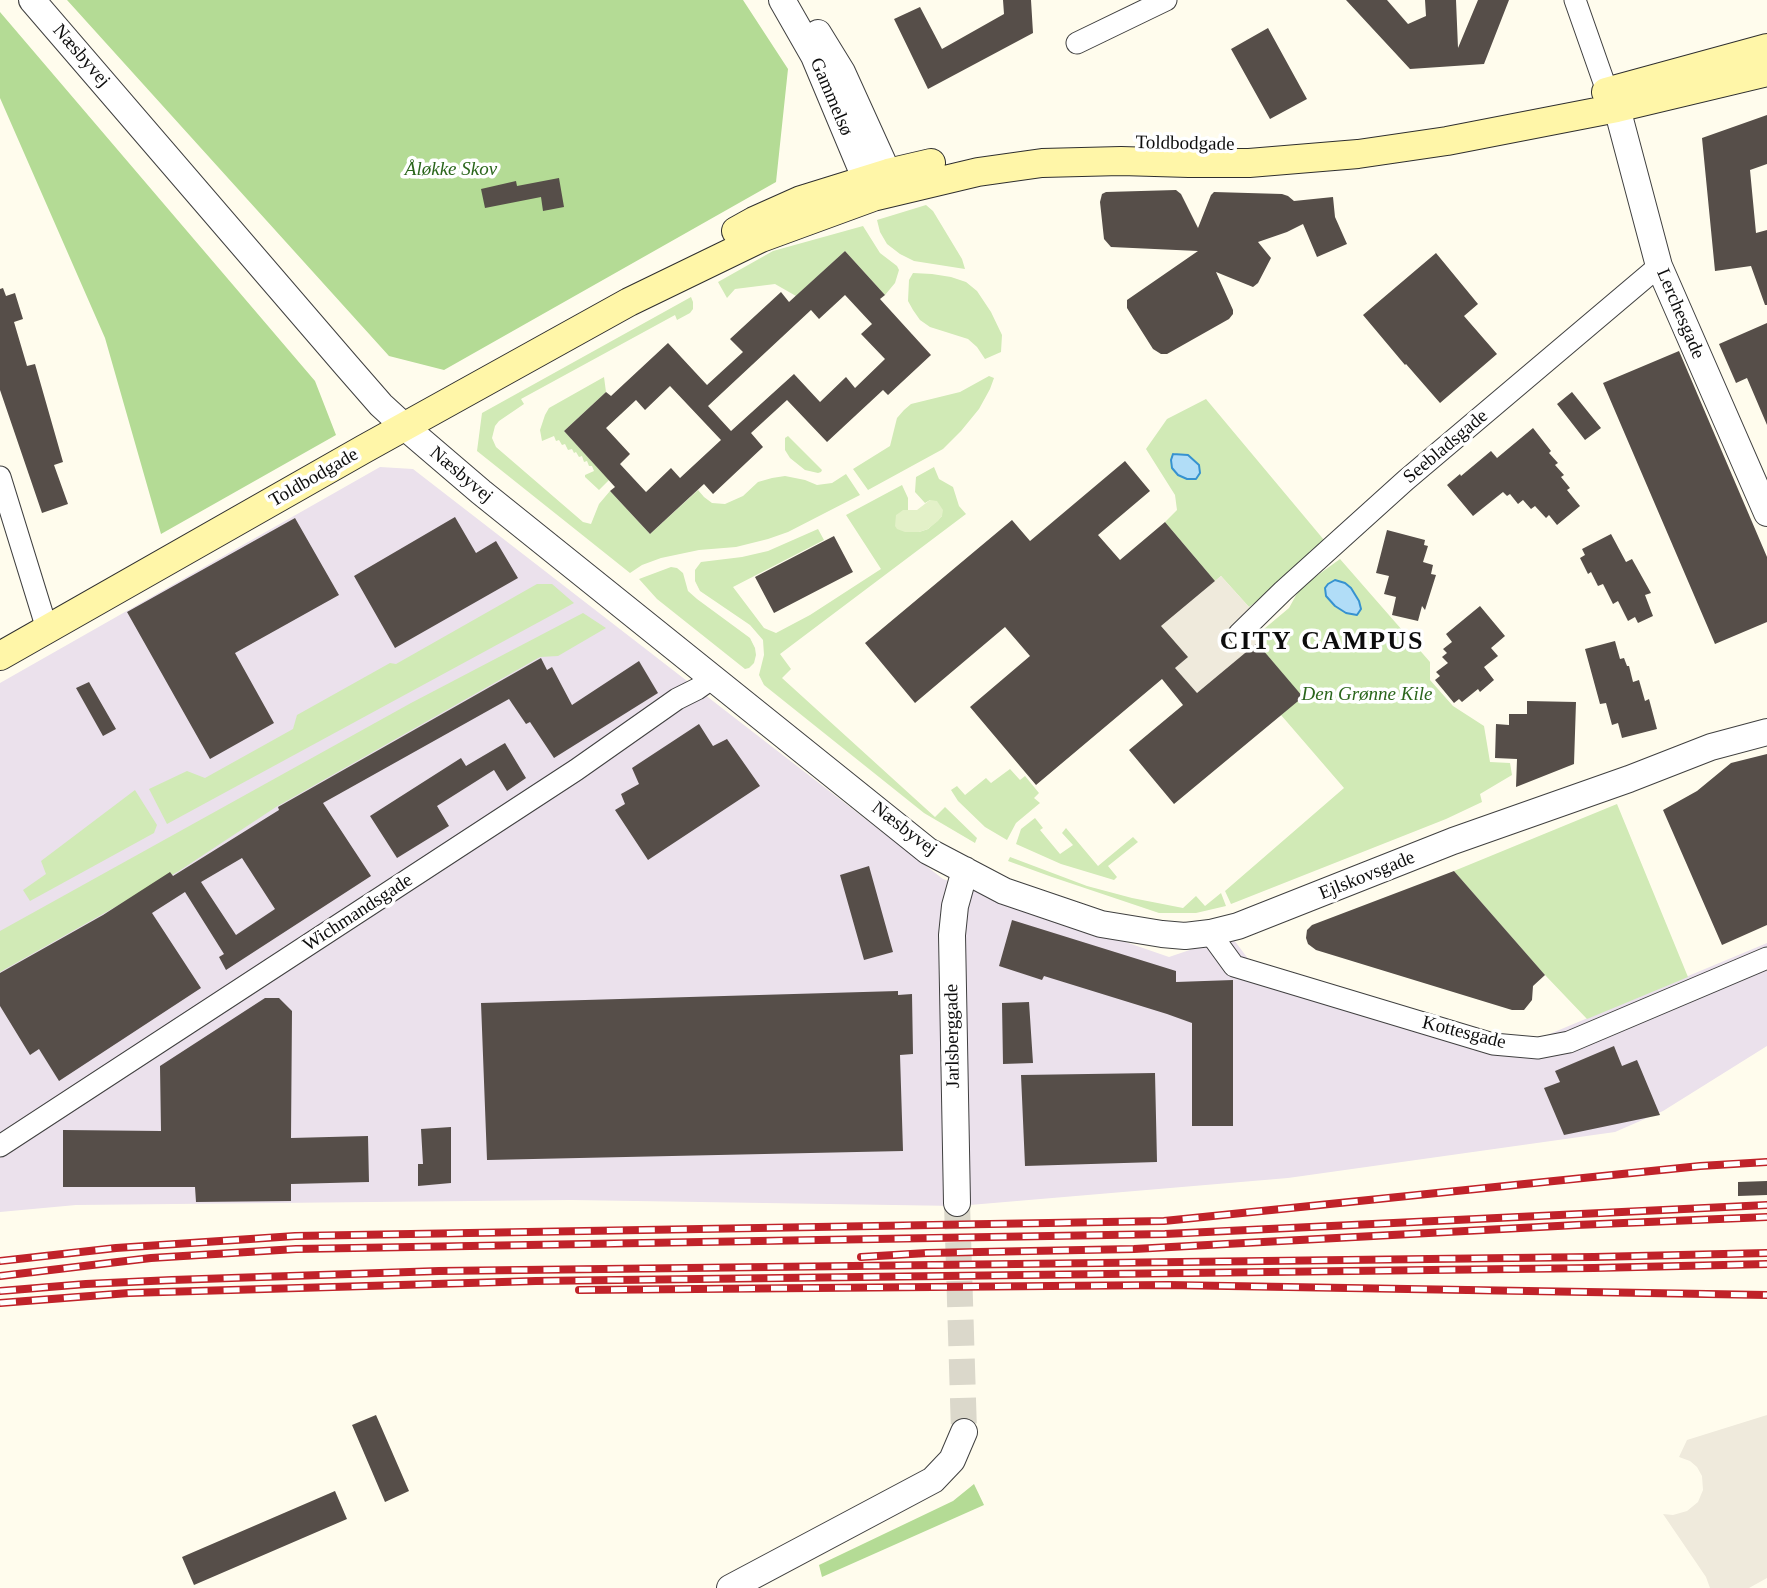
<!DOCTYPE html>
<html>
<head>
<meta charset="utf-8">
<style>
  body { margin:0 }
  canvas { display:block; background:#fffced }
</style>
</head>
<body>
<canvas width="1767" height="1588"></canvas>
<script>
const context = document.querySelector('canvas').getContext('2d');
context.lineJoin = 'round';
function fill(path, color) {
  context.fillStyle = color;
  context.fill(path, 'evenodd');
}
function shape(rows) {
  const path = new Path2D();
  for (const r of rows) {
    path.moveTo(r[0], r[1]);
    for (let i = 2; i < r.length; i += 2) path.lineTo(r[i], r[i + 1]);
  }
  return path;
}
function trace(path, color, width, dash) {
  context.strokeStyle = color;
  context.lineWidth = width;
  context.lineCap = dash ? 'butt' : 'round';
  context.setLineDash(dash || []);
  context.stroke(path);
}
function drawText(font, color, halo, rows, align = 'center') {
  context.font = font + ' "Times New Roman",serif';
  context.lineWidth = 7;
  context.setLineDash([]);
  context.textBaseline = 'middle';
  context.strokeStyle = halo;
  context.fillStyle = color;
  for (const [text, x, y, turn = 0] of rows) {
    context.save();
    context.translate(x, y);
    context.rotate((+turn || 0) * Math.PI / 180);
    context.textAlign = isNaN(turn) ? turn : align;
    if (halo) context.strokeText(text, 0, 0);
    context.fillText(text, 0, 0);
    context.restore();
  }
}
fill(shape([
  [380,467,413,469,943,879,1169,957,1231,936,1249,960,1490,1032,1540,1038,1767,943,1767,1046,1663,1111,1615,1132,1288,1178,958,1206,571,1200,76,1205,0,1212,0,683]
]), '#ebe1ec');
fill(shape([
  [926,205,933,211,962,259,965,269,914,261,900,254,887,244,880,232,877,220],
  [863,226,880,253,897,266,899,270,895,283,885,295,845,251,796,296,775,284,735,289,727,298,718,282,773,251],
  [913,273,932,274,951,277,966,282,977,291,991,312,1002,335,1001,352,985,359,977,347,968,339,930,327,920,320,913,310,908,301,909,280],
  [691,297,693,302,693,309,690,313,677,320,675,315,521,399,524,404,499,421,495,426,492,438,496,447,583,522,591,524,599,504,610,491,650,534,698,490,704,497,712,503,725,504,743,496,758,482,772,478,785,476,805,480,817,485,832,483,846,474,860,495,788,532,768,539,736,547,699,550,661,558,642,565,630,573,477,451,482,413],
  [989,376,994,378,990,389,979,409,961,431,943,449,868,490,853,469,890,446,897,418,904,410,911,404,960,392],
  [604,377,606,392,564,431,609,480,599,490,585,477,585,475,594,471,592,466,589,466,587,461,584,462,582,456,579,457,576,452,574,453,572,449,568,450,565,444,562,445,559,440,556,441,554,436,542,441,540,430,545,415,549,408],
  [1206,399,1324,540,1309,552,1310,556,1273,589,1249,607,1221,576,1215,581,1165,522,1177,510,1175,495,1146,449,1167,419],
  [788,436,822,470,821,472,818,473,805,470,790,458,785,450,785,438],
  [934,467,939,479,953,487,959,506,966,514,780,654,791,669,782,678,935,817,945,807,977,838,975,843,924,813,764,685,759,675,764,655,763,640,750,625,700,591,695,581,695,570,701,562,742,557,768,551,818,529,824,540,733,587,764,628,776,633,810,615,881,569,846,515,902,485,908,498,908,510,903,510,919,532,928,529,942,516,930,500,925,503,915,492,916,477],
  [1340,559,1430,662,1430,680,1453,706,1484,726,1490,762,1510,763,1512,775,1480,794,1482,802,1446,819,1231,904,1225,891,1344,788,1281,715,1302,697,1257,643,1258,634,1289,608,1300,588],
  [671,567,677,568,683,573,688,591,697,599,750,638,755,648,756,655,754,663,749,668,745,669,657,599,639,579],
  [537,584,552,584,574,603,167,824,149,789,187,771,205,778,293,729,297,715,390,663,396,664],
  [583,613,606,628,558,656,540,657,276,807,179,871,0,972,0,931,411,703],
  [1010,769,1020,780,1025,776,1039,793,1034,798,1040,803,1016,823,1007,840,985,827,958,801,951,790,957,786,965,795,986,778,991,783],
  [135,790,157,825,154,833,30,901,23,890,46,874,41,861],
  [1617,804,1688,977,1587,1019,1545,975,1454,871],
  [1035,818,1043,828,1040,830,1060,854,1073,845,1062,833,1066,828,1098,866,1133,837,1138,842,1108,866,1117,877,1114,880,1061,864,1016,844,1021,829],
  [1010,857,1087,886,1132,898,1183,908,1196,896,1205,906,1221,893,1226,906,1196,913,1159,913,1052,877,1008,861]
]), '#d1eab6');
fill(shape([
  [67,0,743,0,788,69,776,182,444,370,389,356],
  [0,12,315,381,336,435,161,534,105,338,0,98],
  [974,1484,984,1505,822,1577,819,1565,953,1501]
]), '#b4db95');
fill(shape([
  [930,500,937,501,943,510,942,516,938,521,928,529,919,532,905,532,897,529,895,526,896,515,899,513,903,510,917,510]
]), '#e3f1c8');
fill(shape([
  [1221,576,1249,607,1257,643,1197,693,1175,668,1187,657,1161,626],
  [1767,1415,1767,1578,1749,1588,1710,1588,1706,1577,1663,1514,1673,1515,1687,1511,1698,1502,1703,1490,1702,1476,1697,1467,1690,1461,1679,1457,1687,1440]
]), '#efeadc');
const water = shape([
  [1173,454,1188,455,1199,465,1200,473,1196,479,1187,479,1178,475,1172,468,1171,460,1173,454],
  [1335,580,1345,583,1351,588,1359,601,1361,609,1357,615,1346,613,1335,606,1326,596,1325,588,1328,584,1335,580]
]);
fill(water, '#b1ddf7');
trace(water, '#3692d0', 2);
fill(shape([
  [1003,0,1031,0,1033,33,928,89,894,19,920,7,942,49,1004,14],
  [1346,0,1387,0,1408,24,1426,16,1425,0,1456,0,1458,48,1478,0,1509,0,1484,64,1410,69],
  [1268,28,1307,99,1270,119,1231,49],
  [1767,115,1767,164,1750,170,1756,233,1767,230,1767,305,1765,305,1751,266,1715,271,1702,138],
  [559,178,564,207,543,211,541,197,485,208,481,189,516,181,517,186],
  [1176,190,1181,194,1198,228,1211,195,1214,192,1282,194,1288,196,1294,201,1333,197,1335,217,1347,244,1317,257,1303,224,1287,232,1258,242,1271,258,1258,283,1253,287,1216,272,1233,310,1233,314,1229,319,1167,354,1161,354,1153,349,1127,308,1127,300,1198,251,1111,247,1104,239,1100,202,1102,194,1106,192],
  [845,251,885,295,880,299,931,355,888,395,883,390,827,442,787,400,751,433,763,447,713,494,704,484,650,534,610,491,615,487,564,431,606,392,611,396,668,343,707,385,743,352,730,339,781,292,789,302],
  [845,295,872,324,861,334,885,359,855,388,846,377,820,402,794,374,731,431,708,406,811,310,819,319],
  [670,386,721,440,680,478,671,468,646,492,620,464,630,454,606,428,636,400,645,410],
  [1436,253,1478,304,1464,316,1497,354,1440,403,1406,364,1405,365,1363,315],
  [3,288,6,296,15,293,23,319,14,322,27,366,35,364,63,462,54,465,68,504,42,513,0,390,0,289],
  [1767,323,1767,425,1747,378,1736,383,1719,344],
  [1679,351,1767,557,1767,622,1715,644,1603,383],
  [1572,392,1601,428,1585,440,1557,404],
  [1533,428,1551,451,1549,453,1558,463,1555,465,1564,475,1561,477,1570,488,1567,490,1580,506,1557,525,1549,515,1546,518,1535,506,1531,509,1523,500,1518,504,1510,494,1507,496,1503,492,1473,516,1447,485,1460,474,1461,476,1491,451,1497,458],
  [1125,461,1150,491,1098,535,1120,560,1165,522,1215,581,1161,626,1188,657,1175,668,1197,693,1257,643,1303,697,1174,804,1129,750,1183,705,1162,679,1036,785,970,707,1030,656,1005,627,915,703,865,643,1012,520,1030,541],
  [455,517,476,553,496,541,518,578,395,648,354,576],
  [295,518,339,595,235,653,274,723,210,759,127,612],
  [1387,530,1425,540,1424,545,1428,546,1423,562,1433,565,1431,574,1436,575,1425,610,1422,606,1418,621,1392,615,1396,597,1384,594,1389,576,1376,573],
  [1611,534,1626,562,1632,559,1651,593,1645,595,1653,616,1638,623,1635,617,1628,621,1618,601,1613,604,1603,584,1598,586,1591,572,1588,574,1580,558,1585,555,1582,549],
  [834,536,853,572,774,613,755,577],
  [1480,606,1505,636,1491,648,1498,656,1484,667,1494,680,1480,692,1478,689,1462,702,1459,699,1454,703,1435,680,1440,676,1436,672,1448,663,1442,657,1447,653,1443,649,1452,642,1446,634],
  [1615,641,1620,659,1624,658,1627,666,1629,666,1633,682,1639,680,1645,701,1649,699,1657,729,1622,738,1618,723,1612,725,1606,703,1600,704,1585,649],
  [541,658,547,670,552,667,572,705,639,661,658,693,554,758,530,722,526,724,509,699,323,803,371,876,226,970,219,957,224,954,185,892,152,913,201,988,59,1081,39,1049,30,1055,0,1006,0,973,103,915,170,872,173,876,279,810,278,807],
  [242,858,275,909,236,935,201,882],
  [89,682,116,729,103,736,76,688],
  [1527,701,1576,702,1574,764,1516,787,1517,759,1495,758,1496,724,1509,725,1509,714,1527,714],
  [699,724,713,746,727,739,760,786,648,860,615,810,625,804,621,794,639,784,632,768],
  [505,743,526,778,507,791,494,770,437,806,449,826,397,858,370,816,461,758,466,766],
  [1767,754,1767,925,1722,945,1663,810,1697,791,1731,763],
  [869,866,893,952,864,960,840,875],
  [1454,871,1545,975,1533,986,1532,1000,1524,1010,1512,1010,1316,950,1308,944,1306,938,1307,930,1312,925],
  [1012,920,1176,971,1176,982,1233,980,1233,1126,1192,1126,1192,1023,1167,1014,1044,976,1042,980,999,966],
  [898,991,898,995,912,994,913,1054,900,1055,903,1151,487,1160,481,1003],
  [265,998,279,998,292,1011,291,1138,368,1136,369,1182,291,1184,291,1201,196,1202,195,1187,63,1187,63,1130,161,1131,160,1066],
  [1029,1002,1033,1063,1003,1064,1002,1003],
  [1614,1046,1622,1066,1637,1060,1660,1115,1564,1135,1544,1088,1560,1082,1555,1071],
  [1155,1073,1157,1162,1025,1166,1021,1075],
  [451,1127,451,1183,418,1186,418,1164,423,1164,421,1129],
  [1767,1181,1767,1195,1738,1196,1738,1182],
  [376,1415,409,1491,385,1502,352,1425],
  [335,1491,347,1519,194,1585,182,1557]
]), '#564e49');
trace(shape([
  [957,1203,964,1432]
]), '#dbd8cb', 26, [26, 13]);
const minor = shape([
  [1575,0,1607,91],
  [1077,43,1166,0],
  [0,477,47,629],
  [1239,634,1283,591,1406,480,1659,266],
  [1210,933,1234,966,1493,1044,1538,1048,1569,1042,1767,958],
  [0,1146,576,770,677,699,697,689,714,677]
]);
const tertiary = shape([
  [32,0,347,366,381,405,405,427,481,492,928,851,1004,891,1101,924,1162,934,1185,936,1210,933,1238,926,1453,841,1629,779,1711,747,1767,732],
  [782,0,814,56,873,197],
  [818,33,842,72,896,191],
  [1617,108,1659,266,1767,513],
  [957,1203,952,935,955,906,965,870],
  [730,1588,933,1480,952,1460,964,1432]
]);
const secondary = shape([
  [1606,92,1767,48],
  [736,231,754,221,801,200,888,173,931,163],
  [0,656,364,449,629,302,761,238,873,197,978,172,1042,163,1121,161,1189,163,1249,163,1358,154,1447,141,1617,108,1767,72]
]);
trace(minor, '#404040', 23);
trace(tertiary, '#404040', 28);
trace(secondary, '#2f2f2f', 30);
trace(minor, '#fff', 21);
trace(tertiary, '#fff', 26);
trace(secondary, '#fff6a8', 28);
const rail = shape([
  [861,1257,927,1253,1134,1249,1576,1225,1767,1217],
  [0,1261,116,1248,295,1236,1164,1221,1700,1166,1767,1162],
  [0,1276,151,1258,296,1249,1165,1234,1767,1205],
  [579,1290,1168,1285,1767,1295],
  [0,1291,86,1284,172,1280,439,1271,1594,1257,1767,1253],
  [0,1303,129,1293,536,1281,1594,1268,1767,1264]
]);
trace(rail, '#c02229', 8);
trace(rail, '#fff', 5, [16]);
drawText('19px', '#0d0d0d', '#fff', [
  ["Næsbyvej",81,56,49],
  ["Gammelsø",831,97,67],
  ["Toldbodgade",1185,144,1],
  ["Lerchesgade",1680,314,67],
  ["Seebladsgade",1446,447,-40],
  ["Næsbyvej",461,475,40],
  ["Toldbodgade",314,478,-30],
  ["Næsbyvej",904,829,37],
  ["Ejlskovsgade",1367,876,-22],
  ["Wichmandsgade",358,913,-33],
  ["Kottesgade",1464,1033,14],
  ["Jarlsberggade",953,1036,-91]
]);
drawText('italic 19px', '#2b661c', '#fff', [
  ["Åløkke Skov",451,170],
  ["Den Grønne Kile",1367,695]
]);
context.letterSpacing = '2px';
drawText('bold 26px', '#0d0d0d', '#fff', [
  ["CITY CAMPUS",1322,642]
]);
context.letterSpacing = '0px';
</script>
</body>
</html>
